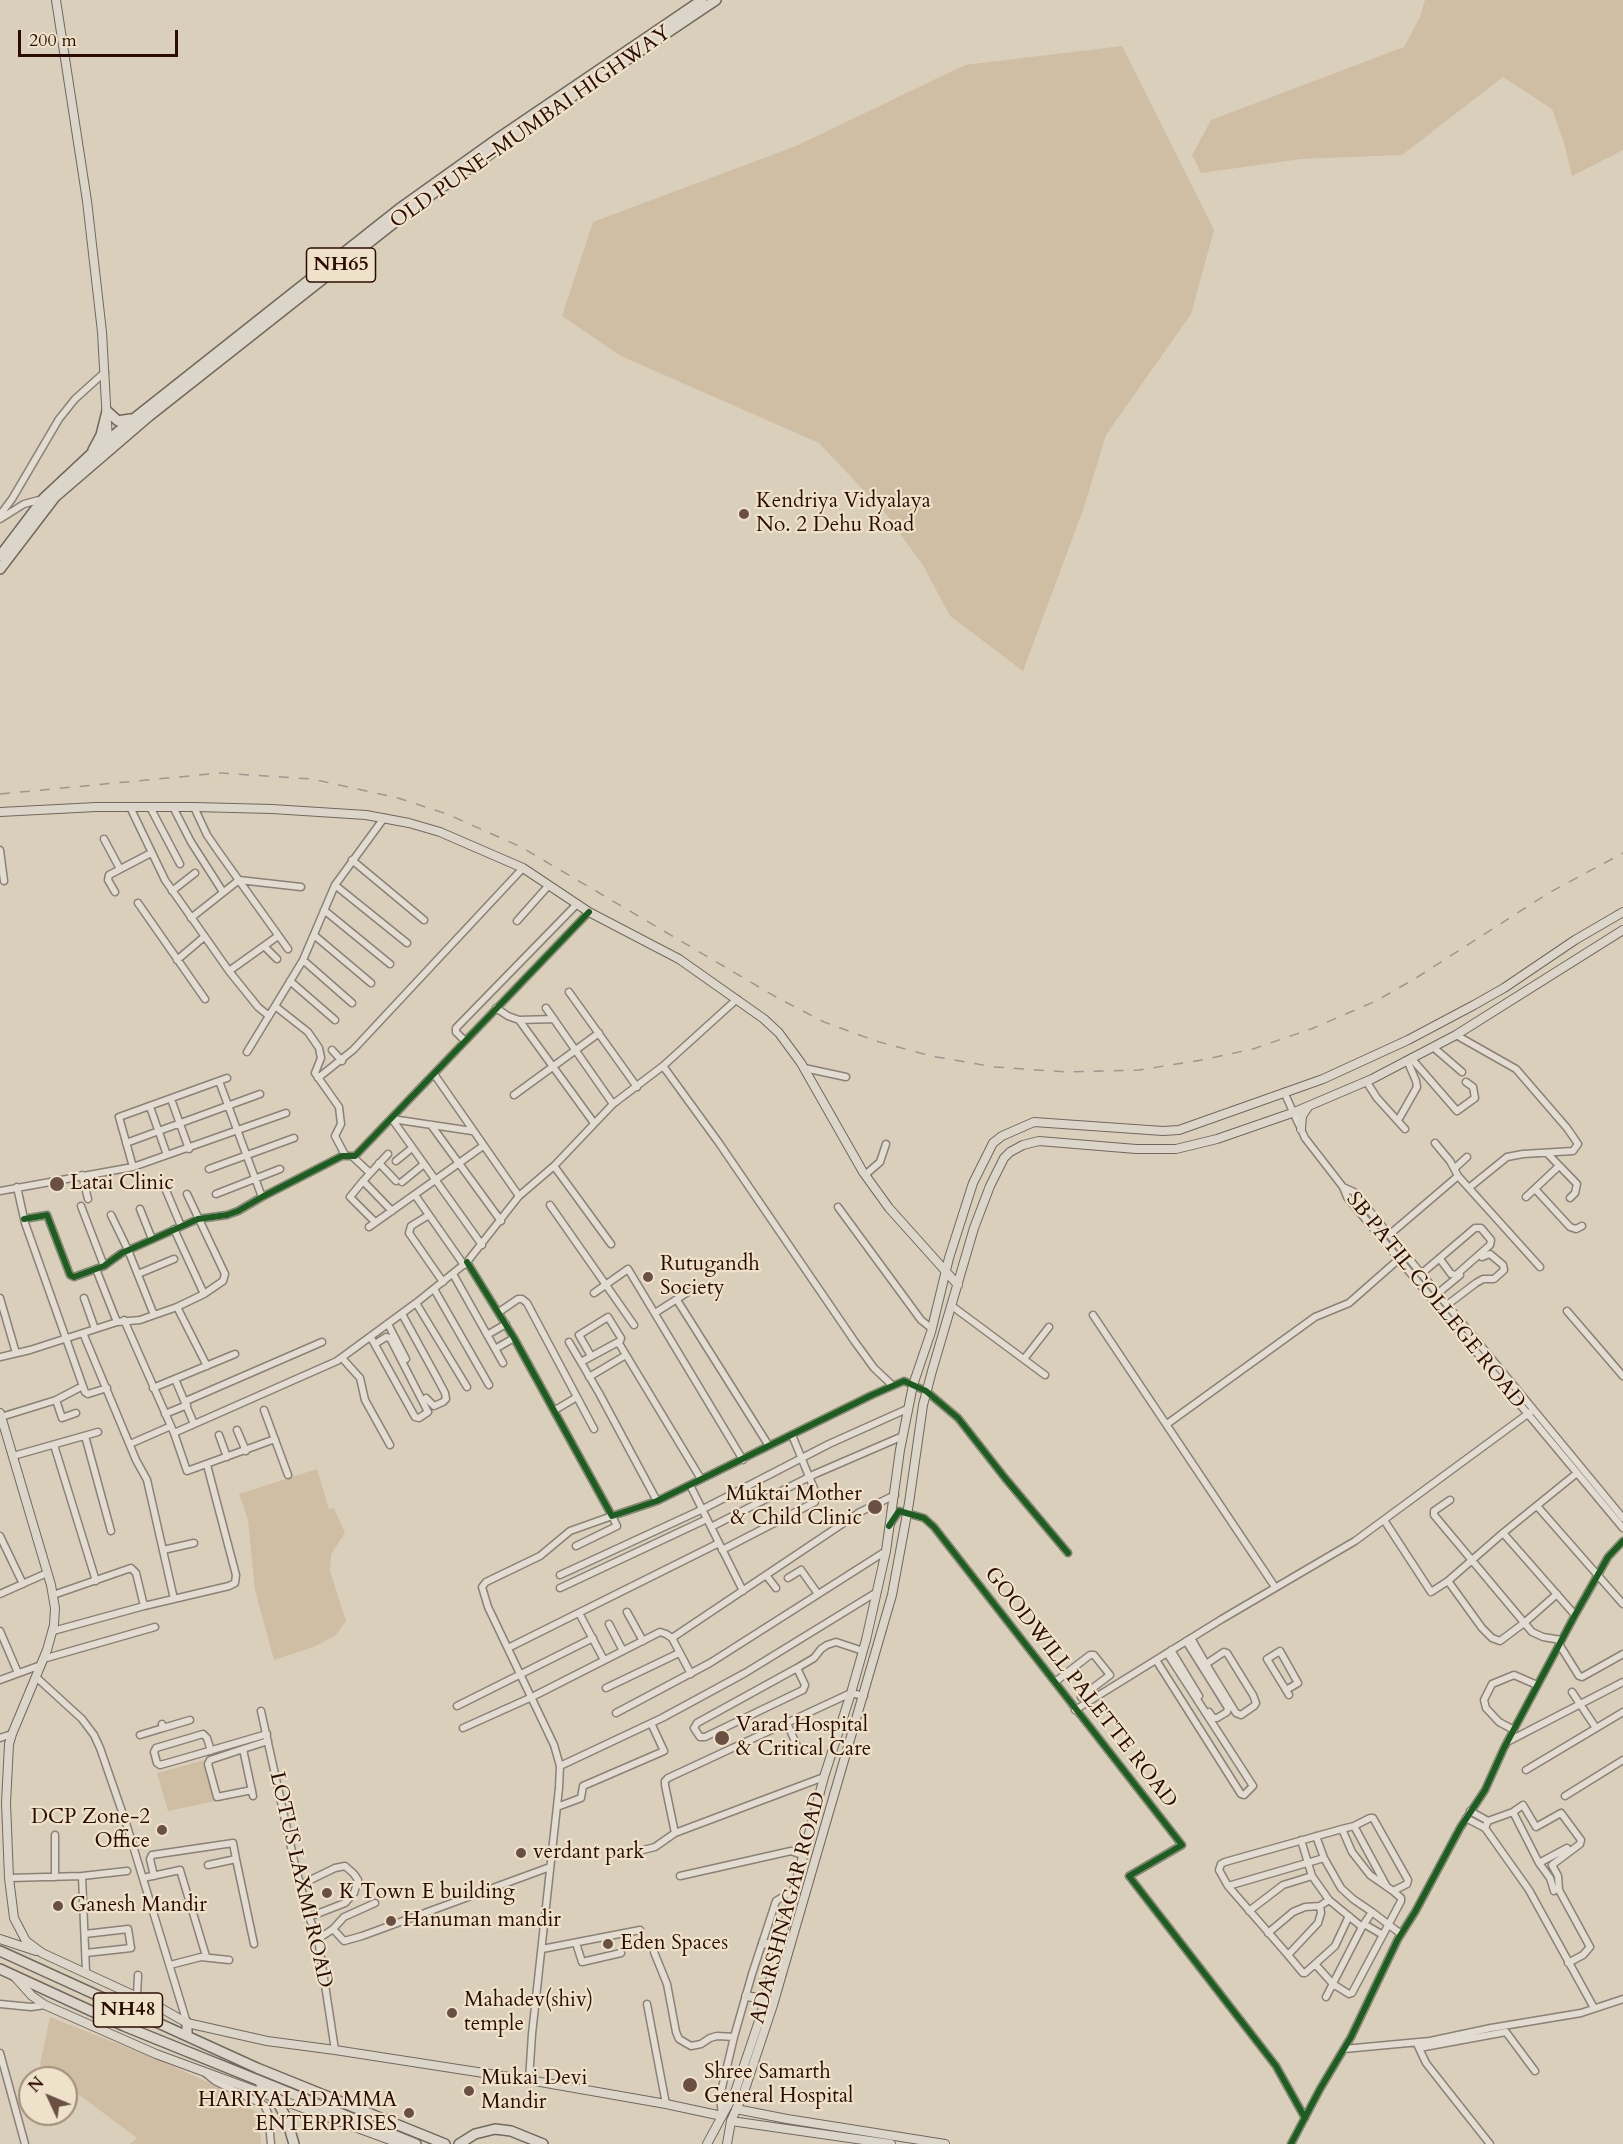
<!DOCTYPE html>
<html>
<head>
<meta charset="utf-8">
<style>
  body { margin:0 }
  #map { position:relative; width:1623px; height:2144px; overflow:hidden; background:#d9cfbb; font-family:Cardo,serif }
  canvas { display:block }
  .north { position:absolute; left:18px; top:2066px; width:60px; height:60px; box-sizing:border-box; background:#efe2ca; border:2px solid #a18c7a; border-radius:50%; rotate:314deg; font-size:16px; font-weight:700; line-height:24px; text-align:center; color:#2c0c02 }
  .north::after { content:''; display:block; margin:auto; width:21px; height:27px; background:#695043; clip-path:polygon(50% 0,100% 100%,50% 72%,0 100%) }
  .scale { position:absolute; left:18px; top:30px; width:160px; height:27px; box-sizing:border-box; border:3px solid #2c0c02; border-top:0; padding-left:8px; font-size:18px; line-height:21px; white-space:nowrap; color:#2c0c02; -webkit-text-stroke:4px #efe2ca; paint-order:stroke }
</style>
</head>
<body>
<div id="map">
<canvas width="1623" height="2144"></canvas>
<div class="north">N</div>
<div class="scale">200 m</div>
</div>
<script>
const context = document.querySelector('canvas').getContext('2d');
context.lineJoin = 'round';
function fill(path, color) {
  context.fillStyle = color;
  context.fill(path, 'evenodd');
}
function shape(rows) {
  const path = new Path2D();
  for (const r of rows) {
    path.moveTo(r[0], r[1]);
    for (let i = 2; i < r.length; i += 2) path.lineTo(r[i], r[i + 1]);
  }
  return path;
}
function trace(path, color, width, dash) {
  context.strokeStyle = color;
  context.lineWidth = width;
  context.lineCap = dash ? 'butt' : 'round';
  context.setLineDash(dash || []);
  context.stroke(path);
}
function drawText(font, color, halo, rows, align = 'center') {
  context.font = font + ' Cardo,serif';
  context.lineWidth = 4.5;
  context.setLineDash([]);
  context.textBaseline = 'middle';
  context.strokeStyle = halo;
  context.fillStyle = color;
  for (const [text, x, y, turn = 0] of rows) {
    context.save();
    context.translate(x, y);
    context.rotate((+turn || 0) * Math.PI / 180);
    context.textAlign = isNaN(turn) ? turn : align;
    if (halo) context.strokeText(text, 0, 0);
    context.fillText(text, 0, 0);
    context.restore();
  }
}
fill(shape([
  [1425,0,1623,0,1623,150,1572,176,1564,143,1552,109,1503,77,1402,155,1301,159,1201,173,1192,155,1211,120,1404,47,1420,17],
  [1122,46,1214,230,1191,314,1106,435,1084,507,1023,671,950,616,924,567,886,514,819,443,621,356,562,316,593,222,796,146,965,65],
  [317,1469,329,1509,334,1508,345,1533,331,1554,330,1571,346,1621,336,1635,316,1646,274,1660,255,1590,248,1520,239,1494],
  [205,1760,216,1801,168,1811,157,1773],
  [50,2017,164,2062,216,2086,258,2113,261,2144,130,2144,137,2138,66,2085,66,2078,57,2078,40,2065]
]), '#cfbea4');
const minor = shape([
  [0,515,12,499,59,419,75,399,105,372],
  [0,519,24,504,43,499],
  [130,807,165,880,229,971,258,1007,269,1016],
  [150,807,180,864],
  [173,807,191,842,223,892],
  [194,807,207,835,218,851,288,949],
  [104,839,120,869],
  [0,850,4,881],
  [352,860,424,920],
  [335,885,407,943],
  [172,891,195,873],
  [115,892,108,880,109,875,151,853],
  [138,903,205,999],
  [324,910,390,964],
  [191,918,239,880,301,887],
  [517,921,549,885],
  [314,935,371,983],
  [264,946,277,959],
  [177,960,204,937],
  [303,960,352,1003],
  [229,971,278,936],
  [290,981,335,1020],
  [569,992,637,1087],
  [275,1006,308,1032,319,1048,321,1058,315,1073,339,1107,341,1124,335,1136,345,1155],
  [496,1008,508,1016,519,1020,554,1019],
  [546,1008,613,1104],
  [519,1020,594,1123],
  [1456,1035,1516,1069,1567,1128,1578,1144,1573,1151,1523,1154,1507,1157,1470,1187],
  [465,1041,456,1032,456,1028,577,904],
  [1433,1047,1462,1072],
  [332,1050,342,1061],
  [247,1052,303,960,335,885,384,818],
  [1411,1058,1457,1111,1475,1098,1473,1087,1466,1082],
  [663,1066,719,1143,855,1342,874,1368,892,1385],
  [804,1068,846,1077],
  [434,1074,519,1196],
  [318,1078,353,1050,523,868],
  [219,1081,262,1197],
  [1366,1081,1377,1098,1405,1129],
  [1284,1092,1305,1138,1343,1187,1347,1197,1623,1528],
  [514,1095,599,1033],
  [171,1099,189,1149],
  [150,1107,167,1155],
  [1400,1117,1417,1087,1416,1081,1407,1060],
  [392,1119,482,1245],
  [392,1119,472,1131],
  [431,1125,501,1221],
  [126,1143,260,1094],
  [1435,1143,1450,1161,1458,1176],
  [1547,1153,1577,1184,1575,1193,1570,1198],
  [388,1154,363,1181,392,1211],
  [353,1157,370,1173],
  [396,1161,412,1148],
  [379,1163,396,1181],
  [554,1166,611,1244],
  [133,1167,119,1117,227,1078],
  [1455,1168,1467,1157],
  [209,1169,294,1138],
  [82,1175,88,1199],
  [865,1175,880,1162,886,1144],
  [363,1181,350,1197,375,1222],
  [402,1182,424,1164],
  [17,1187,25,1223,85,1392,88,1394,107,1388],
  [1343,1187,1354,1192,1623,1518],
  [165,1188,181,1226],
  [1535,1189,1570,1227,1576,1229,1582,1226],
  [0,1191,133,1167,286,1113],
  [216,1194,280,1169],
  [415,1195,464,1265],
  [1526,1197,1559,1166],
  [550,1205,634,1325],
  [81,1206,104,1266],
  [838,1207,921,1320,931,1328],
  [140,1209,152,1239],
  [111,1215,128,1250,154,1315],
  [429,1215,411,1226,409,1233,443,1282],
  [24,1219,47,1215,70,1275,74,1277,104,1266,122,1253,198,1219,227,1215,238,1211,262,1197,342,1156,355,1156,589,912],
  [369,1227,483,1146],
  [174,1229,204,1294],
  [1389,1235,1458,1176,1540,1267],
  [467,1262,514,1338,612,1516,657,1501,872,1395,904,1381,926,1391,958,1418,1005,1478,1068,1553],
  [96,1269,117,1322],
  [138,1274,174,1259],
  [453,1274,503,1363],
  [1421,1274,1475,1228,1481,1228,1491,1240,1490,1245,1456,1275,1451,1274,1440,1259],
  [434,1289,489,1385],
  [594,1293,628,1269,743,1460],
  [1437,1294,1460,1275],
  [0,1298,16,1353],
  [84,1298,95,1329],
  [677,1300,769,1446],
  [416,1303,467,1387],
  [1447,1305,1476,1283,1483,1279,1494,1279,1504,1270,1503,1265,1490,1254,1482,1257],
  [952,1306,1045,1375],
  [177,1307,207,1366],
  [1567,1311,1623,1376],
  [499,1312,518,1299,522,1299,527,1303,594,1429],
  [655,1313,688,1292],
  [402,1314,436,1376,445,1393,446,1399,443,1402,434,1406,426,1398],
  [1093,1315,1275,1587],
  [124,1320,174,1433,187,1471,275,1439],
  [388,1324,406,1359],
  [83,1333,136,1460,147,1480,174,1599],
  [487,1335,506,1324],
  [371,1338,374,1343,415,1417,419,1418,428,1412,390,1338,386,1337,375,1344],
  [569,1342,599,1393,657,1501],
  [620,1345,701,1479],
  [495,1349,514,1338],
  [0,1357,30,1350,117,1322,140,1320,177,1307,204,1294,223,1281,225,1274,187,1194],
  [342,1358,360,1378,365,1400,390,1445],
  [1024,1359,1049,1327],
  [581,1362,620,1341,621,1338,608,1317,579,1335,591,1356],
  [589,1377,626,1355],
  [175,1379,194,1424],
  [153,1388,235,1354],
  [56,1400,62,1418,76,1413],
  [186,1401,322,1342],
  [264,1410,288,1475],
  [555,1410,577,1397],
  [165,1414,187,1405],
  [1,1417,56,1400,79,1388],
  [1167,1424,1315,1317,1349,1303,1399,1259],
  [237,1430,246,1451],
  [174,1433,337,1361,416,1303,467,1262,519,1196,554,1166,613,1104,663,1066,737,999],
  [219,1435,227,1457],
  [85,1436,111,1531],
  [130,1444,171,1426],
  [54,1445,96,1581],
  [13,1456,98,1432],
  [690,1485,743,1591],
  [1450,1500,1434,1511,1434,1515,1532,1632,1543,1637,1561,1640],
  [1537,1506,1623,1604],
  [1384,1520,1431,1592,1448,1581,1503,1533,1577,1473],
  [891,1523,899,1511,924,1518,934,1527,1182,1845,1129,1876,1276,2066,1305,2118],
  [711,1527,815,1474,903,1436],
  [1503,1533,1575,1615],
  [0,1536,23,1584],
  [163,1550,194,1543],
  [722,1550,815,1502,815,1491,792,1435],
  [560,1575,703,1509,829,1444,907,1409],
  [766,1575,776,1588],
  [788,1578,801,1570,818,1594],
  [1448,1581,1482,1628,1492,1638,1500,1641,1524,1623,1557,1594],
  [560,1588,707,1519],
  [0,1594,47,1573],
  [53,1595,131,1568,136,1573,144,1606],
  [627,1612,643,1641],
  [579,1613,604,1660],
  [609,1624,623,1651],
  [0,1631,18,1673],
  [53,1631,144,1606,229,1586,235,1583,236,1575,207,1465],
  [672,1638,860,1512,895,1495],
  [1191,1638,1206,1664,1236,1713,1241,1715,1254,1706,1256,1703,1253,1695,1227,1653,1224,1652,1206,1664],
  [1186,1641,1228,1708,1227,1712,1217,1718,1213,1718,1209,1712],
  [1559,1644,1579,1676,1582,1677,1623,1654],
  [508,1648,719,1543],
  [1171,1650,1199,1696],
  [43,1659,155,1627],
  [1156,1660,1241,1794,1244,1795,1253,1786,1167,1653],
  [797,1668,697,1723,694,1728,700,1737,705,1737,803,1690,805,1685,797,1668,814,1658,821,1649,827,1645,836,1642,863,1651],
  [36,1677,82,1719,94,1735,100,1748,126,1823,187,2023],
  [0,1680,41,1665],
  [1055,1682,1090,1655,1094,1655,1110,1675,1081,1697],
  [606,1688,679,1653],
  [1286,1690,1298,1683,1280,1651,1267,1659,1286,1690,1289,1695],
  [1572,1692,1596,1728],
  [457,1706,593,1638],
  [1075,1710,1222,1619,1355,1541,1533,1410],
  [261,1711,295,1865,309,1917,318,1939,335,2050],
  [616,1713,710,1663,886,1551],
  [787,1723,797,1746],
  [163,1728,190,1720],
  [463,1728,532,1697,660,1632,666,1634,672,1638,691,1674],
  [1514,1730,1499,1722,1486,1708,1484,1700,1492,1684,1514,1675,1537,1685],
  [140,1735,163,1728,162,1724],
  [0,1738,12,1734],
  [1509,1741,1623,1682],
  [243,1749,210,1760,208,1764,217,1797,252,1790],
  [211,1751,207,1738,203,1734,156,1748,154,1752,157,1763,160,1765,178,1760,267,1734],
  [560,1766,662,1718,745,1673,877,1592],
  [1526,1770,1623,1712],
  [253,1796,243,1749,268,1741],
  [1565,1796,1623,1760],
  [557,1807,581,1798,583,1786,664,1751,651,1723],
  [1513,1812,1539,1863,1550,1878,1554,1891],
  [1466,1818,1485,1828,1488,1821,1470,1811],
  [1488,1821,1513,1812,1523,1805,1536,1827,1561,1813,1581,1840,1580,1844,1552,1865,1558,1876,1559,1890,1590,1947,1583,1955,1568,1963],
  [1354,1826,1370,1818,1373,1818,1408,1880,1407,1884,1393,1891],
  [1485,1828,1529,1890,1594,2008],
  [1342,1829,1354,1826,1387,1887],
  [675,1833,665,1785,665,1781,668,1778,851,1693,864,1696],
  [55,1835,55,1877],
  [1316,1836,1324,1858],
  [1301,1840,1312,1876,1329,1900,1362,1927,1372,1912,1401,1934],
  [623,1855,655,1847,675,1833,824,1777],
  [236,1859,254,1944],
  [1539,1863,1567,1848],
  [82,1876,86,1972],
  [154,1876,150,1859,152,1855,233,1843,236,1859,208,1865],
  [680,1876,791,1851,802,1855],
  [9,1878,82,1876,127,1871],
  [143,1878,180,1870,206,1956],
  [300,1885,335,1868,345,1866,354,1874,358,1880,354,1893,345,1903,309,1917],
  [1228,1886,1219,1870,1221,1864,1225,1862,1342,1829,1352,1852,1370,1875,1393,1891,1401,1898,1401,1901,1352,1993,1349,1994,1333,1984,1315,1964],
  [1320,1906,1321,1913,1318,1923,1288,1955,1228,1886,1324,1858,1341,1888,1353,1899,1372,1912],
  [1249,1911,1283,1885,1312,1876],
  [1364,1924,1383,1935],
  [333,1929,344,1917,375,1903],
  [1268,1933,1293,1912,1305,1907,1320,1906,1329,1900],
  [85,1934,128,1929,131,1948,86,1953],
  [318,1939,333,1929,344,1941,362,1936,550,1867],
  [576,1943,582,1962,621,1953],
  [542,1949,640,1930],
  [654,1952,667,1984,676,2032,679,2039,691,2046,701,2044,710,2038,717,2036,734,2037],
  [1288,1955,1303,1973,1305,1973,1335,1946,1349,1916],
  [170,1965,201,1957,229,1960],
  [137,1996,138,1975],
  [1326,1997,1362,1927],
  [0,2004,31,2007,45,2005],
  [647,2004,666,2104],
  [1418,2046,1426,2063,1444,2086,1490,2144],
  [1419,2048,1506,2032,1535,2071],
  [1344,2049,1430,2041,1491,2028,1581,2013,1623,1999],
  [0,2053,25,2144],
  [205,2073,215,2081,264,2105,268,2113,271,2144],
  [529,2080,532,2034,559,1788,560,1766,554,1745,488,1607,482,1587,486,1582,540,1556,570,1531,612,1516,617,1526,576,1546],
  [722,2116,720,2096,734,2037,752,1974,776,1901,794,1890],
  [1291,2144,1320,2089,1351,2037,1398,1939,1415,1912,1460,1828,1485,1790,1504,1748,1575,1615,1608,1557,1623,1541]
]);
const major = shape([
  [56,0,87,201,102,332,108,440,110,441],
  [0,812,96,807,194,807,272,809,366,815,409,823,440,832,523,868,589,912,679,959,764,1019,779,1033,801,1063,863,1172,889,1208,958,1285],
  [1301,1129,1302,1116,1308,1107],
  [0,1413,51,1585,55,1608,54,1625,47,1650,12,1734,9,1744,6,1803,9,1878,14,1918,26,1941,42,1953,159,2007,187,2023,267,2041,335,2050,529,2080,666,2104,722,2116],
  [0,1939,36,1951],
  [763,1943,780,1947],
  [15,1977,32,1996,45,2005,156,2054,401,2144],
  [746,1996,764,1999],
  [736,2109,787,2119,945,2144],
  [731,2121,891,2144],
  [707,2144,735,2092,760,2018,824,1777,851,1693,866,1640,886,1551,900,1450,913,1385,931,1332,949,1258,973,1183,993,1143,1002,1136,1034,1122,1163,1131,1179,1130,1323,1079,1408,1040,1474,1005,1504,988,1575,940,1623,912],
  [727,2144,731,2121,744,2092,773,2005,892,1595,909,1503,923,1405,932,1371,974,1228,990,1186,1004,1158,1010,1152,1023,1145,1039,1141,1136,1149,1176,1149,1217,1139,1292,1113,1372,1079,1456,1035,1623,930]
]);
const highway = shape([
  [107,411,118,421,130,419],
  [93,450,101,435,107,411],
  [0,556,44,498,90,455,136,417,399,209,500,137,702,0],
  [0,569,55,497,148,417,418,204,567,100,716,0],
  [0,1951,257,2068,445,2144],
  [0,1969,124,2026,416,2144],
  [187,2036,187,2023],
  [261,2085,276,2100,286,2117,294,2144],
  [459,2144,475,2134,495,2129,511,2131,543,2144]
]);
trace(minor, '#8b8175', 9);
trace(major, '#72685d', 10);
trace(highway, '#72685d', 12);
trace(minor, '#e2dcd2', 6);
trace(major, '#dcd6ca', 8);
trace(highway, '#dcd6ca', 9);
trace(shape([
  [0,794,220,773,312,779,398,798,447,814,521,847,776,997,824,1022,876,1041,931,1056,995,1067,1067,1072,1139,1070,1202,1060,1253,1049,1311,1029,1376,1001,1416,978,1547,894,1623,853]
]), '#9e978f', 1.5, [10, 10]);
trace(shape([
  [24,1219,47,1215,70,1275,74,1277,104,1266,122,1253,198,1219,227,1215,238,1211,262,1197,342,1156,355,1156,589,912],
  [467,1262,514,1338,612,1516,657,1501,872,1395,904,1381,926,1391,958,1418,1005,1478,1068,1553],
  [889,1526,899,1511,924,1518,934,1527,1182,1845,1129,1876,1276,2066,1305,2118],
  [1291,2144,1320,2089,1351,2037,1398,1939,1415,1912,1460,1828,1485,1790,1504,1748,1575,1615,1608,1557,1623,1541]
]), '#1b5e20', 6);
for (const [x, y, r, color] of [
  [744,514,6,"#695043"],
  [57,1184,8,"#695043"],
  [648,1277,6,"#695043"],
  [875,1507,8,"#695043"],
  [722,1738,8,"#695043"],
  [162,1830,6,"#695043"],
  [521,1853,6,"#695043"],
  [327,1893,6,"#695043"],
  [58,1906,6,"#695043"],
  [391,1921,6,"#695043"],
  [608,1944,6,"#695043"],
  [452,2013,6,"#695043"],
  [690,2085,8,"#695043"],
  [469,2091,6,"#695043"],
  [409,2113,6,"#695043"]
]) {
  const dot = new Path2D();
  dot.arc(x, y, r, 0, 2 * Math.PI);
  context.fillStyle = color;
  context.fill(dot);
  trace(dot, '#efe2ca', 2);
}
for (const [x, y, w] of [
  [341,265,69],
  [128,2010,69]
]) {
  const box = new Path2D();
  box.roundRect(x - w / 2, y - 17, w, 34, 4.5);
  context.fillStyle = '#efe2ca';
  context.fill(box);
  trace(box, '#2c0c02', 1.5);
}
drawText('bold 20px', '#2c0c02', null, [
  ["NH65",341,265],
  ["NH48",128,2010]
]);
drawText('21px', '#2c0c02', '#efe2ca', [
  ["OLD PUNE–MUMBAI HIGHWAY",531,128,-35],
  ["SB PATIL COLLEGE ROAD",1435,1301,51],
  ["GOODWILL PALETTE ROAD",1080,1688,52],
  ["LOTUS LAXMI ROAD",300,1880,77],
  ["ADARSHNAGAR ROAD",789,1908,-75]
]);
drawText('21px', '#2c0c02', '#efe2ca', [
  ["Kendriya Vidyalaya",756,502],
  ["No. 2 Dehu Road",756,526],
  ["Latai Clinic",70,1184],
  ["Rutugandh",660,1265],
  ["Society",660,1289],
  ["Muktai Mother",862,1495,"right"],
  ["& Child Clinic",862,1519,"right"],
  ["Varad Hospital",736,1726],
  ["& Critical Care",736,1750],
  ["DCP Zone-2",150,1818,"right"],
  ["Office",150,1842,"right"],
  ["verdant park",533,1853],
  ["K Town E building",339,1893],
  ["Ganesh Mandir",70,1906],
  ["Hanuman mandir",403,1921],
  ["Eden Spaces",620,1944],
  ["Mahadev(shiv)",464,2001],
  ["temple",464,2025],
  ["Shree Samarth",704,2073],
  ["General Hospital",704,2097],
  ["Mukai Devi",481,2079],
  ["Mandir",481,2103],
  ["HARIYALADAMMA",397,2101,"right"],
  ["ENTERPRISES",397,2125,"right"]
], 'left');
</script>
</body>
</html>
